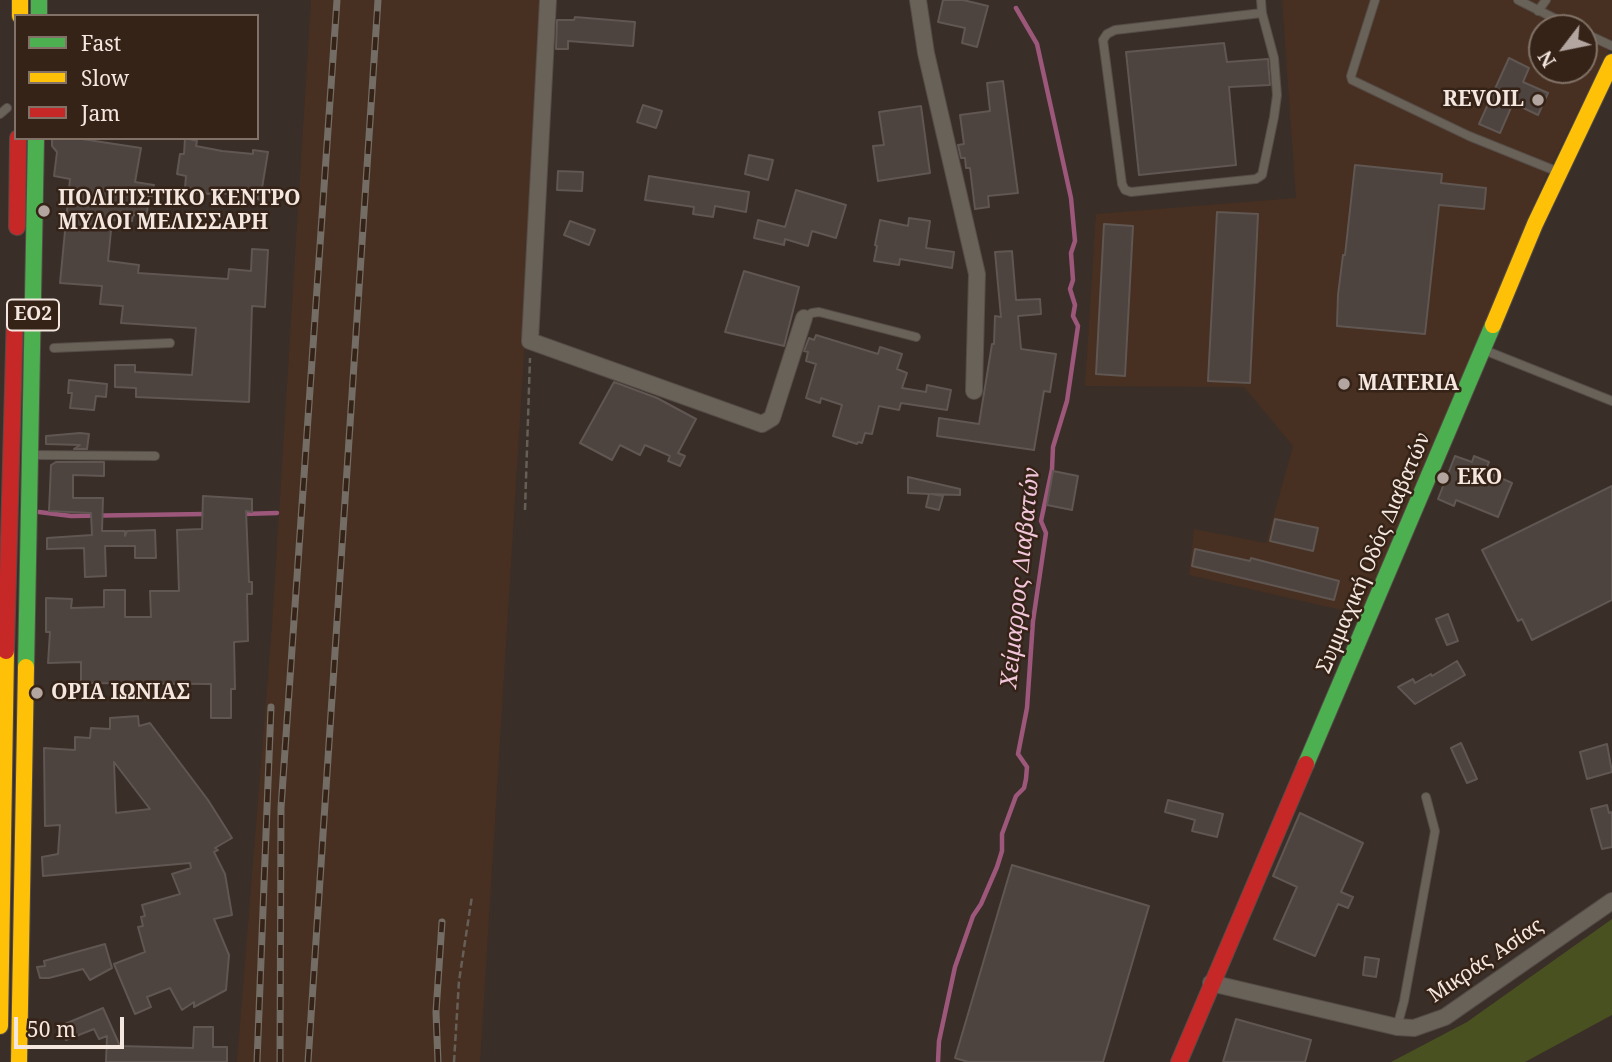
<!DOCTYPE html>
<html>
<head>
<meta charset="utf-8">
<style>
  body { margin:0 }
  #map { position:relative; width:1612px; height:1062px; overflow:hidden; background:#392e28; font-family:"Noto Serif",serif }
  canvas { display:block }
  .legend { position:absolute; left:14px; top:14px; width:245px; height:126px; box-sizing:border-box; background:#352317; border:2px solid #817167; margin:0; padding:9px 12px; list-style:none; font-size:21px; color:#f4e7e0 }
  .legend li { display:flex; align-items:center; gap:14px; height:35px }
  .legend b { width:35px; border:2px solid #817167 }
  .north { position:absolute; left:1528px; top:14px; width:70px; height:70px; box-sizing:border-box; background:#352317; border:2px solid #817167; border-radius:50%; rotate:238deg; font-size:19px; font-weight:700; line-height:28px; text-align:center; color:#f4e7e0 }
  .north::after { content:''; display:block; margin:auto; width:24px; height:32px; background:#b3a6a0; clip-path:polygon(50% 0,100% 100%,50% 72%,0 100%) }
  .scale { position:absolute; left:14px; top:1017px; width:110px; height:32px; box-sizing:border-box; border:4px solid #f4e7e0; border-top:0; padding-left:9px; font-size:21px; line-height:24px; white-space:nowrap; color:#f4e7e0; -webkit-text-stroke:5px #352317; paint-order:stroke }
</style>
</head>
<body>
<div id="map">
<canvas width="1612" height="1062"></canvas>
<ul class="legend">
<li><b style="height:9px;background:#4caf50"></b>Fast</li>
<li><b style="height:9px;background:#ffc107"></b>Slow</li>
<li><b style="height:9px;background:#c62828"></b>Jam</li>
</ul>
<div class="north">N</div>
<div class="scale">50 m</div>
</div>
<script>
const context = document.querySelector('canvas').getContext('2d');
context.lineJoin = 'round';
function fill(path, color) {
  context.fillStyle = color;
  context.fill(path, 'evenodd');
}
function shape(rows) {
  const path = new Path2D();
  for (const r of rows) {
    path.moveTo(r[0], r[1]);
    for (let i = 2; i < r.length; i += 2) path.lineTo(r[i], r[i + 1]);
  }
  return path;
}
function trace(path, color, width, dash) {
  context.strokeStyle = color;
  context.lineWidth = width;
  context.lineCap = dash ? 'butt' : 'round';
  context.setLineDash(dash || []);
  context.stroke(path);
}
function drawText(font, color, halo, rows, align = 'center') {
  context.font = font + ' "Noto Serif",serif';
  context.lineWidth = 5;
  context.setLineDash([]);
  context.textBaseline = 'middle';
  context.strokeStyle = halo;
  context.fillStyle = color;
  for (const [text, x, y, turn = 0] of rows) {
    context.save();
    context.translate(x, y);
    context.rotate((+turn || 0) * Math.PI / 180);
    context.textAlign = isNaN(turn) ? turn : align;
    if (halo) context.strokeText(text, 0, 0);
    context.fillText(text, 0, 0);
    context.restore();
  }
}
fill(shape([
  [311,0,546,0,480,1062,237,1062,272,626],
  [1282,0,1612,0,1612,44,1547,174,1363,615,1189,575,1194,529,1266,543,1293,446,1244,387,1085,386,1096,214,1296,198],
  [1542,28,1584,28,1584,70,1542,70]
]), '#473021');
fill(shape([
  [1612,919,1612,1015,1525,1062,1391,1062,1467,1022]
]), '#495121');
trace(shape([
  [39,512,71,516,205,514],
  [242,514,277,513],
  [938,1062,939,1041,955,967,973,916,981,904,997,867,1002,851,1002,834,1016,796,1024,788,1026,779,1027,767,1018,754,1027,708,1033,621,1046,533,1041,521,1052,469,1053,447,1067,401,1078,326,1073,316,1075,305,1070,289,1073,280,1071,253,1075,241,1071,198,1037,44,1016,8]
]), '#9d577b', 4.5);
const building = shape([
  [943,0,963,0,988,6,977,47,962,43,965,28,938,22,943,0],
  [575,17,635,22,633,46,568,41,568,49,556,49,557,20,574,20,575,17],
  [1224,43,1227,62,1268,59,1270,85,1229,87,1236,165,1139,175,1126,52,1224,43],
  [1509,58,1529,68,1523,82,1548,93,1538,115,1513,103,1500,133,1479,124,1509,58],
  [1003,81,1018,193,988,196,989,207,975,209,970,168,966,168,965,158,961,158,958,145,964,144,960,115,990,111,987,83,1003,81],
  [643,105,662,111,656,128,637,122,643,105],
  [921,106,930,173,878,181,873,146,884,145,879,112,921,106],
  [52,138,75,138,141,148,135,182,154,185,152,196,148,196,147,216,133,215,132,221,112,220,108,261,139,265,138,273,228,279,229,269,251,271,252,249,268,250,265,307,252,306,249,402,136,397,136,388,115,387,115,365,135,365,135,372,192,375,196,328,121,323,123,306,100,304,102,286,60,283,70,179,54,176,57,152,52,146,52,138],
  [185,138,197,141,196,146,222,151,253,154,253,150,268,152,260,200,249,194,239,196,216,192,208,194,201,191,194,194,187,191,185,188,186,176,177,174,180,154,184,154,185,138],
  [749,155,773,160,768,180,745,174,749,155],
  [1355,165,1442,174,1441,183,1486,188,1484,209,1439,205,1425,334,1337,326,1338,295,1343,255,1345,255,1355,165],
  [558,171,583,172,582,191,557,190,558,171],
  [649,176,749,192,746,212,715,206,713,217,693,214,694,207,645,200,649,176],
  [796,190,846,205,836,238,812,231,808,246,785,239,784,245,754,238,758,220,785,227,796,190],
  [1217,212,1258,214,1250,383,1208,381,1217,212],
  [909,218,930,221,926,248,954,252,952,268,900,259,899,265,874,261,877,246,875,245,880,220,908,226,909,218],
  [570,221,595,230,589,245,564,235,570,221],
  [1104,224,1133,226,1125,376,1096,374,1104,224],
  [1012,251,1016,300,1040,299,1041,314,1018,316,1021,349,1056,354,1050,392,1044,391,1034,450,937,436,939,418,979,424,992,344,994,344,995,316,1001,317,995,252,1012,251],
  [744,271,799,287,784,346,725,332,744,271],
  [816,335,878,354,880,347,902,354,897,369,907,373,902,388,926,392,927,385,951,390,947,410,901,403,899,410,879,406,872,434,865,433,862,443,858,442,857,444,833,436,842,405,821,398,820,403,806,398,816,364,806,361,808,352,804,351,809,338,814,340,816,335],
  [69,380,107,384,106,397,96,396,94,410,70,408,72,393,68,393,69,380],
  [614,382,657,398,696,419,678,453,685,456,680,466,668,461,670,456,645,445,640,455,620,445,612,460,580,443,614,382],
  [80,433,89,434,87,449,74,449,80,445,46,444,46,436,80,433],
  [1455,456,1472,462,1474,456,1489,462,1485,471,1512,483,1498,517,1456,500,1454,506,1438,499,1455,456],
  [56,462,104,462,104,476,73,475,73,498,103,498,102,531,125,531,125,536,127,531,155,530,156,558,135,558,135,546,105,546,106,576,85,577,84,548,47,549,47,538,92,535,91,513,49,511,51,465,56,462],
  [1053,471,1078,476,1072,510,1047,505,1053,471],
  [908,477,960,489,960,495,931,494,943,496,939,510,926,507,929,494,908,493,908,477],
  [1612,486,1612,600,1532,640,1522,619,1518,621,1482,550,1612,486],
  [203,496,252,499,252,512,246,511,249,582,252,582,252,594,247,594,248,641,234,642,235,689,231,689,231,718,211,718,211,684,81,683,81,662,48,663,50,632,46,632,46,598,72,599,71,608,104,607,104,590,125,590,125,617,151,617,150,591,179,591,177,530,202,529,203,496],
  [1275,519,1318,528,1313,551,1270,541,1275,519],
  [1195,549,1250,561,1251,558,1339,581,1334,600,1192,566,1195,549],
  [1448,614,1458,641,1447,645,1436,619,1448,614],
  [1457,661,1465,675,1415,704,1398,687,1413,679,1415,683,1431,674,1432,676,1457,661],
  [138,716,139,726,150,723,208,800,232,838,215,848,218,850,214,852,225,874,232,915,214,919,229,955,226,990,194,1007,194,1002,182,1010,170,988,147,997,151,1007,135,1014,114,964,145,952,138,927,143,926,141,917,145,916,142,905,180,894,172,874,191,868,190,863,43,876,42,857,58,854,60,825,45,826,44,748,75,750,75,737,90,738,91,728,110,729,110,718,138,716],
  [114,762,150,809,116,813,114,762],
  [1461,743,1477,779,1467,783,1451,748,1461,743],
  [1607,744,1612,772,1587,779,1580,752,1607,744],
  [1168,800,1223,814,1217,837,1192,831,1195,820,1165,812,1168,800],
  [1607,805,1609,813,1612,812,1612,847,1602,849,1591,809,1607,805],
  [1300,813,1363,843,1341,892,1353,897,1348,908,1338,904,1315,956,1274,939,1297,887,1273,876,1300,813],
  [1012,865,1149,906,1103,1062,968,1062,955,1058,1012,865],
  [105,944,112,968,90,980,83,969,49,978,40,978,37,967,45,966,44,961,105,944],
  [1365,957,1379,959,1376,977,1363,975,1365,957],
  [103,1008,120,1046,193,1048,194,1027,213,1027,213,1047,227,1047,227,1062,106,1062,107,1036,99,1039,94,1029,66,1040,60,1026,103,1008],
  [1236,1019,1311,1040,1305,1062,1223,1062,1236,1019]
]);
fill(building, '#4d433f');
trace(building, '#605652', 2);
const lane = shape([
  [1261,0,1262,13,1274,58,1277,95,1274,117,1262,175,1256,179,1131,192,1125,190,1122,184,1103,40,1107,34,1115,30,1262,13],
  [1375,0,1351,76,1352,80,1469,136,1556,171],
  [1518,0,1574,28],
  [1538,11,1546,0],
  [1584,33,1612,46],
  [0,114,7,108],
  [804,318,812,313,819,312,916,337],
  [54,348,170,343],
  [1484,350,1612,401],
  [35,455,155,456],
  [1397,1027,1404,1001,1435,831,1426,797]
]);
const street = shape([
  [548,0,530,341,762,424,772,418,804,318],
  [918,0,926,53,977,274,974,391],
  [1211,983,1397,1027,1414,1028,1445,1017,1612,901]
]);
const fast = shape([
  [39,0,39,16],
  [26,667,36,138],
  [1306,764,1493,325]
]);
const slow = shape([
  [20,0,20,16],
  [1493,325,1535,224,1612,62],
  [0,1026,6,651],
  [19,1062,26,667]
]);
const jam = shape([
  [17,227,18,138],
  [6,651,15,311],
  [1179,1062,1306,764]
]);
trace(lane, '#554c47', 10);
trace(street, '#554c47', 18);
trace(fast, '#554c47', 18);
trace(slow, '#554c47', 18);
trace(jam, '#554c47', 18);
trace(shape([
  [525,510,530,358],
  [454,1062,459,981,472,896]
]), '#655f58', 2.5, [7, 3.5]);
trace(lane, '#696258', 8);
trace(street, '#696258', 16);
trace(fast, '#4caf50', 16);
trace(slow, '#ffc107', 16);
trace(jam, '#c62828', 16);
const rail = shape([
  [257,1062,271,707],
  [280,1062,281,808,337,0],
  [308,1062,378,0],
  [438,1062,436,1012,442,922]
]);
trace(rail, '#746d65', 7);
trace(rail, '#352317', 4.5, [13]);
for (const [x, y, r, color] of [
  [1538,100,7,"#b3a6a0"],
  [44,211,7,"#b3a6a0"],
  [1344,384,7,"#b3a6a0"],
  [1443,478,7,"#b3a6a0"],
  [37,693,7,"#b3a6a0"]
]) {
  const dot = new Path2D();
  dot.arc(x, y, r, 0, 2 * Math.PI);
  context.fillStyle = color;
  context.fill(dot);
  trace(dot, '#352317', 2.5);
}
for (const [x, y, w] of [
  [33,315,52]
]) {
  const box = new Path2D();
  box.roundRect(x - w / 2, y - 15.5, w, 31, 5);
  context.fillStyle = '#352317';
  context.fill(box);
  trace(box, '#f4e7e0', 2);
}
drawText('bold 19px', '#f4e7e0', null, [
  ["ΕΟ2",33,315]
]);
drawText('bold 21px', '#f4e7e0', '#352317', [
  ["REVOIL",1524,100,"right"],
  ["ΠΟΛΙΤΙΣΤΙΚΟ ΚΕΝΤΡΟ",58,199],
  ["ΜΥΛΟΙ ΜΕΛΙΣΣΑΡΗ",58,223],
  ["MATERIA",1358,384],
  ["EKO",1457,478],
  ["ΟΡΙΑ ΙΩΝΙΑΣ",51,693]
], 'left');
drawText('21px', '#f4e7e0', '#352317', [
  ["Συμμαχική Οδός Διαβατών",1374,553,-67],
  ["Μικράς Ασίας",1486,961,-34]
]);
drawText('italic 23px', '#f2c6db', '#352317', [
  ["Χείμαρρος Διαβατών",1021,578,-84]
]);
</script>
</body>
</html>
